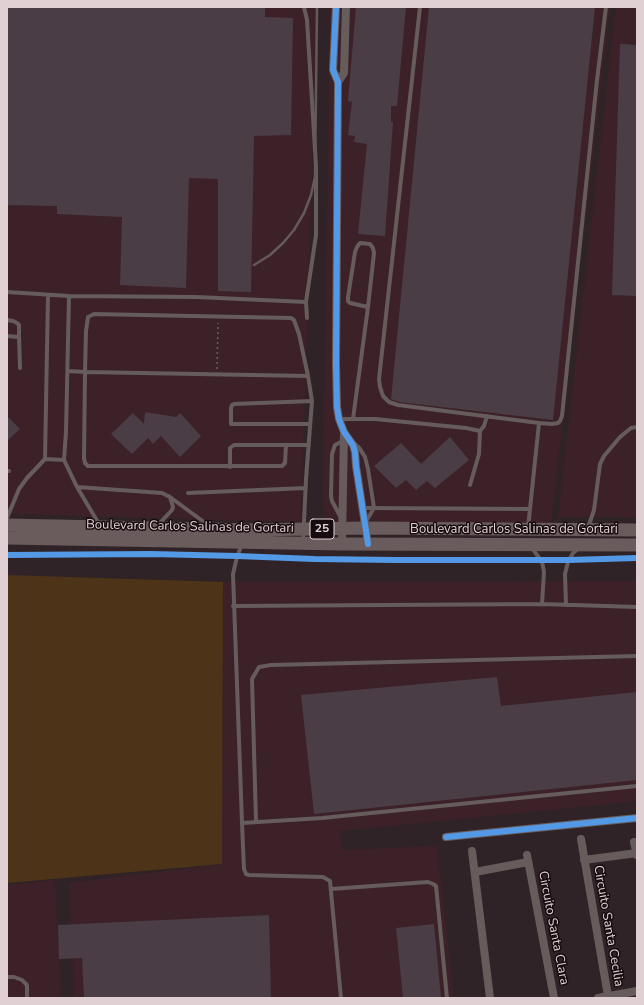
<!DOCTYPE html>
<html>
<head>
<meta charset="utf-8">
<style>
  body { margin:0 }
  #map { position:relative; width:644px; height:1005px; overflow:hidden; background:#302327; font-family:"Nunito Sans",sans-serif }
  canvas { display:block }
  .frame { position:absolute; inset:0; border:8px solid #e0d0d3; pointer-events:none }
</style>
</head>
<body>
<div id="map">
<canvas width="644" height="1005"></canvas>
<div class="frame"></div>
</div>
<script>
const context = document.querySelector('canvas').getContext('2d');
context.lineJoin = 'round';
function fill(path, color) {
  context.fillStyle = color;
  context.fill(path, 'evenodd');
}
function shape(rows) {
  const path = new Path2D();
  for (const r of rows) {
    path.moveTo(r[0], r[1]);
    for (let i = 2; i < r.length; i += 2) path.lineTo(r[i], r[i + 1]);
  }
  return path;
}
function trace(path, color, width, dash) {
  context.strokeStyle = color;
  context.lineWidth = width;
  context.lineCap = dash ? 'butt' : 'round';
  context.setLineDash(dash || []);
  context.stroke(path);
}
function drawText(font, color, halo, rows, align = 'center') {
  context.font = font + ' "Nunito Sans",sans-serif';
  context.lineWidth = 3;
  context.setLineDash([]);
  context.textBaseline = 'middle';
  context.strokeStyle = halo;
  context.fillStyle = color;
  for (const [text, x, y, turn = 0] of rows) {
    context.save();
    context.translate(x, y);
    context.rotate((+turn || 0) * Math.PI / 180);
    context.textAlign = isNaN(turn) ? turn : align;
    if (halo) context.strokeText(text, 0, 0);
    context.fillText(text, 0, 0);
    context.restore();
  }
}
fill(shape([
  [7,7,317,7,301,522,7,514],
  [330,7,610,7,551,524,325,523,323,490],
  [616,7,637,7,637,517,558,517],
  [637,581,637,801,340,831,342,850,437,846,454,998,74,998,69,883,222,864,223,582],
  [55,880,61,998,7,998,7,885]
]), '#3c2128');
fill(shape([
  [7,575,223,582,222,864,7,883]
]), '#4d3317');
fill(shape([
  [7,7,265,7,265,17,293,18,291,135,254,136,251,292,218,291,218,179,189,178,186,288,120,285,122,217,57,214,57,206,7,205],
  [356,7,406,7,397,106,391,106,391,122,393,122,385,236,358,234,367,144,354,142,355,136,348,135,352,102,348,101],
  [429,7,595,7,553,420,399,402,391,399],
  [620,44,637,45,637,296,612,295],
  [145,412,176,417,180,413,201,436,180,457,161,436,153,444,148,438,132,454,111,434,133,413,144,424],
  [7,416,20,429,7,441],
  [450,437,469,460,435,488,427,481,416,490,406,480,396,488,374,466,401,443,421,464],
  [497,677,501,706,637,692,637,780,314,814,301,695],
  [269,915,271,998,84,998,82,958,59,959,58,925],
  [434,924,441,998,403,998,396,928]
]), '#4b3d45');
trace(shape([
  [217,369,218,323]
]), '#6a5f60', 1.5, [2, 3]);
trace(shape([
  [304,7,307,20,316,166,316,235,306,302,307,318],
  [420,7,379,379,380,387,383,396,389,402,398,405,539,423,528,528],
  [7,292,69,296,196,297,306,302],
  [69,296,66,432,64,460,77,487,99,524],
  [7,320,13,321,17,323,19,325,19,337,7,336],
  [19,337,20,368],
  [68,371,85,372,308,376,299,334,294,320,291,318,94,314,88,317,86,331,85,372,84,458,85,463,88,466,282,466,285,463,286,445],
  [340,419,375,419,466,428,480,431,479,454,470,485],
  [353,419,368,307,374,253,373,248,370,244,360,243,357,247,355,252,348,297,348,301,350,303,368,307],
  [539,423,552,424,558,423,560,421,562,416,597,80,606,7],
  [310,424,231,424,231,408,232,405,234,404,312,401],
  [480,431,484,426,487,416],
  [354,443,360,449,365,457,368,469,374,508,365,523],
  [45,459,64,460],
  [230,467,230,448,234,445,309,445],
  [7,471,9,471],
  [77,487,162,493,170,497,208,525],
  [188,493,306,488],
  [363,508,530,509],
  [340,516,332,501,331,496,332,454,335,445,345,440],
  [7,518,19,489,27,478,45,459,48,295],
  [158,525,172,510,173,507,170,497],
  [588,528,594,510,600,464,604,456,620,437,631,428,637,427],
  [303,542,306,479,312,401,308,376],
  [242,544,237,557,233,574,242,823,322,818,637,786],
  [532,548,542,562,544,572,542,604],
  [566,605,565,574,568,562,573,553,579,548],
  [233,606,542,604,637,607],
  [256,822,252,679,259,667,271,665,637,656],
  [242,823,244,869,246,874,249,875,323,877,330,881,341,998],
  [331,889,428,882,433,884,436,886,447,998],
  [7,977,14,977,22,980,27,985,27,998]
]), '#665c5b', 4);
trace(shape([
  [336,7,333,70,338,82,336,363,337,407,339,419,344,432,353,445,355,452,356,466,368,544],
  [338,82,344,73,346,7],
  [342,544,344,432],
  [446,837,637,818],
  [581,839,608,996],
  [634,842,637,855],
  [472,851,490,998],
  [527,855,554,998],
  [584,860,637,853],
  [475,872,528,862],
  [598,998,637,991]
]), '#665c5b', 8);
trace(shape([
  [7,525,252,530,365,528,637,530],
  [7,538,342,544,637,545]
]), '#6a5c5c', 13);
trace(shape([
  [254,265,270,255,283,243,294,230,304,213,311,195,315,177,317,7]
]), '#645a5a', 2.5);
trace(shape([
  [336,7,333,70,338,82,336,363,337,407,339,419,344,432,353,445,355,452,356,466,368,544],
  [7,555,151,554,237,556,314,559,397,560,569,560,637,558],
  [446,837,637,818]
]), '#5399e6', 6);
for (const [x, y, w] of [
  [322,529,24]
]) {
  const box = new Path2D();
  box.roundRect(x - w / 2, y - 10, w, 20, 3);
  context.fillStyle = '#160b0e';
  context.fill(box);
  trace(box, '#e0d0d3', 1);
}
drawText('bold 12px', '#e0d0d3', null, [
  ["25",322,529]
]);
drawText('13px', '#e0d0d3', '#160b0e', [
  ["Boulevard Carlos Salinas de Gortari",190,527,1],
  ["Boulevard Carlos Salinas de Gortari",514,530],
  ["Circuito Santa Cecilia",608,926,80],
  ["Circuito Santa Clara",553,928,79]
]);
</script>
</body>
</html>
